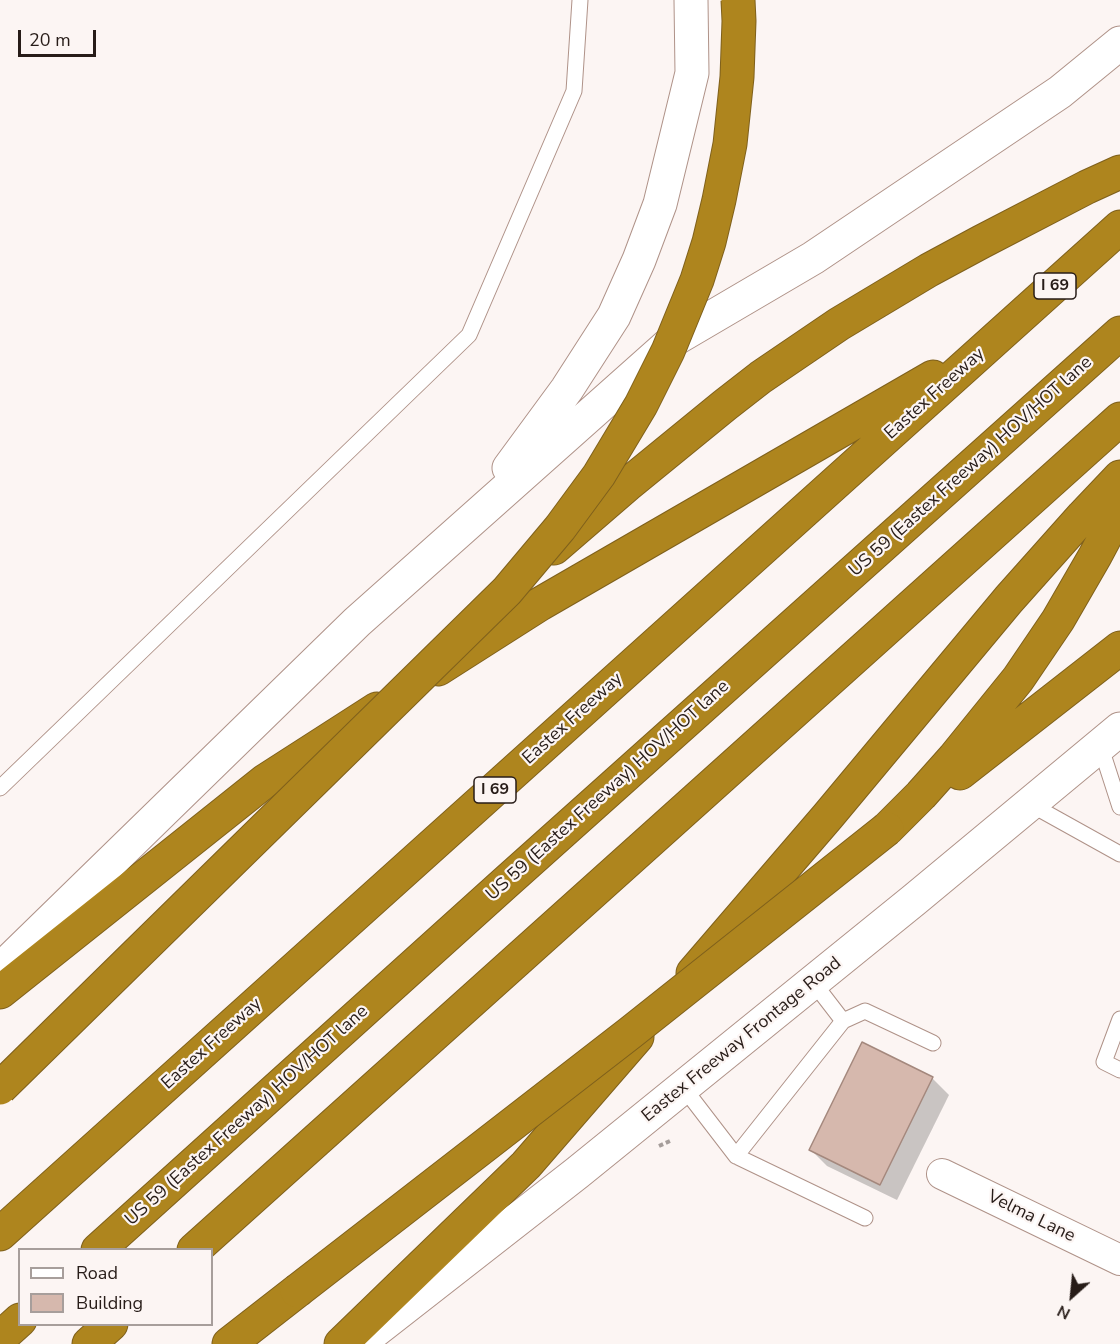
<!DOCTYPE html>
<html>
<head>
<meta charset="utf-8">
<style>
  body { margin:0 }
  #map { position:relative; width:1120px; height:1344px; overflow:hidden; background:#fcf5f3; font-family:"Nunito Sans",sans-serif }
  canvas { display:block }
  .legend { position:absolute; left:18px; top:1248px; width:195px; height:78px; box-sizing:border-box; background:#fcf5f3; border:2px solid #a79e9b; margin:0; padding:8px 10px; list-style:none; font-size:18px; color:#271c18 }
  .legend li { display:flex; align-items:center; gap:12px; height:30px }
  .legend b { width:30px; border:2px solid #a79e9b }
  .north { position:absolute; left:1042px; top:1266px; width:60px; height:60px; -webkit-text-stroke:4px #fcf5f3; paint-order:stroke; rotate:207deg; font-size:16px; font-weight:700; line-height:24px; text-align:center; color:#271c18 }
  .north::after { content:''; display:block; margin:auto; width:21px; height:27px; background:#271c18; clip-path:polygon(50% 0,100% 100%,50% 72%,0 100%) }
  .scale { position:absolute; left:18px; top:30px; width:78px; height:27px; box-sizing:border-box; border:3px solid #271c18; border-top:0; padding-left:8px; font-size:18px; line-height:21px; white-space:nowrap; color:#271c18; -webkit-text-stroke:4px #fcf5f3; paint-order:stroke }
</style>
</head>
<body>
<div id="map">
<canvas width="1120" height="1344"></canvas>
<ul class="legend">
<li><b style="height:8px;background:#fff"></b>Road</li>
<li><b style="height:16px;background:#d6b8ad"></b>Building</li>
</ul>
<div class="north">N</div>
<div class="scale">20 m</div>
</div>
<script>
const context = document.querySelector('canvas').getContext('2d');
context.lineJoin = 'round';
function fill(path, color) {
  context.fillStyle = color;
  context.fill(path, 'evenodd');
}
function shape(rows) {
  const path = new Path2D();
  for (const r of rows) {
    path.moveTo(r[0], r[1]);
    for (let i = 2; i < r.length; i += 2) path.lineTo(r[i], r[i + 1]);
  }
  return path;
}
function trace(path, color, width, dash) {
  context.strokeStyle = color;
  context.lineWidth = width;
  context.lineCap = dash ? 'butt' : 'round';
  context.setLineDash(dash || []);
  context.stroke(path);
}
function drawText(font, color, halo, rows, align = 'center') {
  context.font = font + ' "Nunito Sans",sans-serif';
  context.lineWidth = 4.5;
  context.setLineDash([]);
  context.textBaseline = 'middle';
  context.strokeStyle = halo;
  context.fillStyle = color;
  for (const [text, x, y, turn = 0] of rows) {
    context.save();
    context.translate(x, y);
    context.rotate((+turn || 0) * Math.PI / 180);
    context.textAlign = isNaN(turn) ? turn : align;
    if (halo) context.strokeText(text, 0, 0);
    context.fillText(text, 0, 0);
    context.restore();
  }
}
fill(shape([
  [863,1044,932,1078,949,1095,897,1200,827,1166,811,1150]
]), '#0003');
const building = shape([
  [862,1042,933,1077,880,1185,809,1150,862,1042]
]);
fill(building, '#d6b8ad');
trace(building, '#a4887d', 1.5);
const lane = shape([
  [1100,745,1120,807],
  [0,788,469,335,574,91,580,0],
  [1030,804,1120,854],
  [813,982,843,1021,865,1011,933,1043],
  [1120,1019,1104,1062,1120,1070],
  [683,1087,736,1156,865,1218],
  [736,1156,843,1021]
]);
const street = shape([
  [942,1174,1120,1260]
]);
const secondary = shape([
  [509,468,567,389,614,316,639,260,660,204,692,73,691,0],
  [0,970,357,622,675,339,813,258,1060,92,1120,43],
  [358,1344,577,1173,914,900,1120,729]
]);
const highway = shape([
  [554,548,627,485,725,405,761,377,839,324,929,270,981,242,1087,187,1120,172],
  [438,669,540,604,933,377],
  [960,773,1120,648],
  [887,829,921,795,954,758,1018,679,1058,620,1095,556,1120,509],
  [693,973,828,816,1009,599,1083,516,1120,477],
  [0,992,265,781,377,709],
  [0,1234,1120,227],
  [98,1250,504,884,1120,333],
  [194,1250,1120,419],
  [0,1338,20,1320],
  [89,1344,111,1324],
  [229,1344,297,1291],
  [341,1344,526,1165,637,1037]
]);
trace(lane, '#af9288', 17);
trace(street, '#af9288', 32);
trace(secondary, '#af9288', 35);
trace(highway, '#7f601c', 35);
trace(shape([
  [659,1146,670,1141]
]), '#a59d9a', 4, [4.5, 3]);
trace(lane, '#fff', 15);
trace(street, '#fff', 30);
trace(secondary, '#fff', 33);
trace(highway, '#ae851e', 33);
const highwayBridge = shape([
  [0,1088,507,591,560,528,599,475,641,405,668,351,697,280,709,242,719,200,730,144,737,77,739,21,738,0],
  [297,1291,630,1033,887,829]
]);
trace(highwayBridge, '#7f601c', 35, []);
trace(highwayBridge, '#ae851e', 33);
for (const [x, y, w] of [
  [1055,286,42],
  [495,790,42]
]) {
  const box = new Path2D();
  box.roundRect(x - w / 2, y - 13, w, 26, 4.5);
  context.fillStyle = '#fcf5f3';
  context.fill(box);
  trace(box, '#271c18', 1.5);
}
drawText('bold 16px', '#271c18', null, [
  ["I 69",1055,286],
  ["I 69",495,790]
]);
drawText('18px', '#271c18', '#fcf5f3', [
  ["Eastex Freeway",935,394,-42],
  ["US 59 (Eastex Freeway) HOV/HOT lane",971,467,-42],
  ["Eastex Freeway",573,719,-42],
  ["US 59 (Eastex Freeway) HOV/HOT lane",608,791,-42],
  ["Eastex Freeway Frontage Road",742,1040,-39],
  ["Eastex Freeway",212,1044,-42],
  ["US 59 (Eastex Freeway) HOV/HOT lane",247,1116,-42],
  ["Velma Lane",1031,1217,26]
]);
</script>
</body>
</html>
